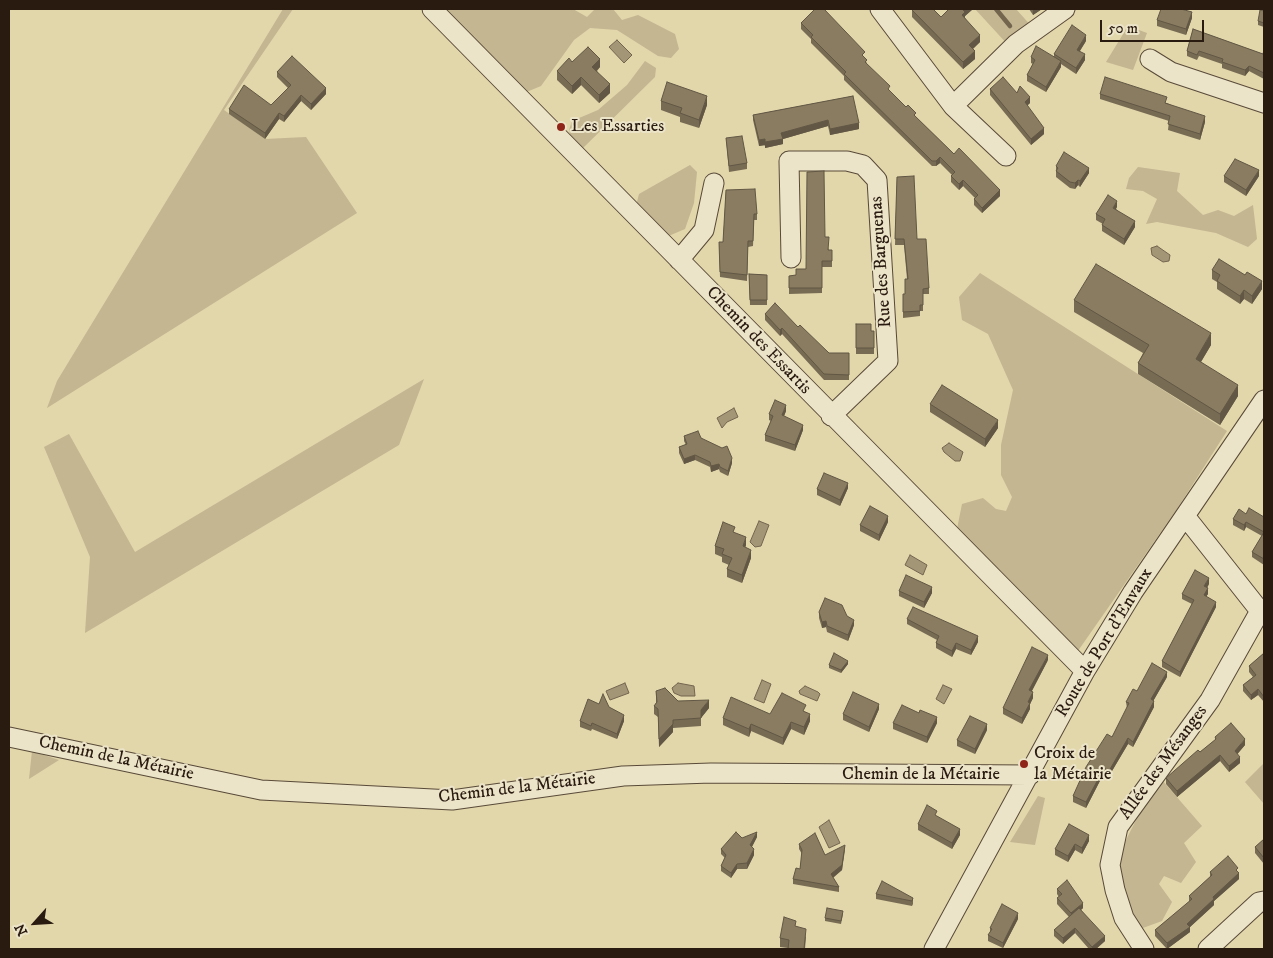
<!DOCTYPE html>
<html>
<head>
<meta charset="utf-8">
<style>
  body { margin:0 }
  #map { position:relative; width:1273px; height:958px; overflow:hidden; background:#e2d6ab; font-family:"IM FELL DW Pica",serif }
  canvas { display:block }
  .frame { position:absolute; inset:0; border:10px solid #2a1b11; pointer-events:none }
  .north { position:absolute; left:10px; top:898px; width:50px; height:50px; -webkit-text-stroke:4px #ece4c8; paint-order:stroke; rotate:244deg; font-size:14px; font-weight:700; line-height:20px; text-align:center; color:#2a1b11 }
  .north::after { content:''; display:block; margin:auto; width:18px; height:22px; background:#2a1b11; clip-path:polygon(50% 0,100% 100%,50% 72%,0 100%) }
  .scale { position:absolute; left:1100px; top:20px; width:104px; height:22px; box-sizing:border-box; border:2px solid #2a1b11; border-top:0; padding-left:6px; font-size:15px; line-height:18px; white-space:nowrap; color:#2a1b11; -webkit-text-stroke:4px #ece4c8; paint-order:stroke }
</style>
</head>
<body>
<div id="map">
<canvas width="1273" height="958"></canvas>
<div class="frame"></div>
<div class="north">N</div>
<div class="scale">50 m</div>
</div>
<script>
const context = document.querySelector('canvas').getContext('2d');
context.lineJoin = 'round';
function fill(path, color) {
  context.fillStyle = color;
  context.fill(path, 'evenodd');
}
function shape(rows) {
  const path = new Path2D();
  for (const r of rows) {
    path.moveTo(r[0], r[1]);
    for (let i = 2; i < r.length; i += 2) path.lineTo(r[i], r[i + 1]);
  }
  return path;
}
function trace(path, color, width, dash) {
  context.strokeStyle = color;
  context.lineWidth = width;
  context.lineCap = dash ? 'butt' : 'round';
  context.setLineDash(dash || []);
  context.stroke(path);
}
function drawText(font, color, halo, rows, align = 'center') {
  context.font = font + ' "IM FELL DW Pica",serif';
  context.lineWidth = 4;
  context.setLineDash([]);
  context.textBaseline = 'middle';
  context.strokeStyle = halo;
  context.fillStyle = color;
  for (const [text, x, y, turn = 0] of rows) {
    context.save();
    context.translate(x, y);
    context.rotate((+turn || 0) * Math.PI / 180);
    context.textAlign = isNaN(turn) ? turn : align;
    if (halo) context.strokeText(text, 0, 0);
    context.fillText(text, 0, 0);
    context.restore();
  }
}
fill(shape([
  [283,9,293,9,224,110,265,139,306,137,357,213,47,408,57,381],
  [421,9,573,9,587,17,595,9,613,9,622,20,638,15,675,34,679,49,671,58,658,56,617,30,590,28,574,40,541,86,524,93,430,19],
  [975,9,1016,9,1033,28,1009,46],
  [1128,26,1147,33,1133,70,1106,62],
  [645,61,656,68,655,77,581,150,572,142,569,130,572,121,598,110,627,85],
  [690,165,697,172,694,203,685,229,659,240,635,210,639,194],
  [1138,167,1180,173,1177,191,1203,215,1218,210,1234,216,1253,205,1257,239,1248,247,1216,233,1157,222,1146,224,1157,199,1143,191,1126,189,1129,178],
  [980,273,1227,431,1177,509,1073,658,957,529,962,504,983,498,996,509,1006,511,1012,497,1001,475,1001,445,1013,390,988,334,962,320,959,297],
  [424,379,399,445,85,633,90,557,44,447,69,434,135,552],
  [32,751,59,760,29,779],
  [1264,763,1264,804,1245,782],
  [1162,780,1202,826,1184,843,1196,862,1181,883,1164,876,1159,884,1172,902,1162,921,1140,929,1131,912,1119,872,1123,846,1136,820],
  [1038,796,1045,798,1035,845,1010,842]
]), '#c3b691');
const water = shape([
  [617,40,632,55,624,63,609,47,617,40],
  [1157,246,1170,255,1169,261,1163,262,1152,255,1151,248,1157,246],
  [734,408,738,417,727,422,722,428,717,418,734,408],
  [949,443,963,452,960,461,955,461,944,452,942,448,949,443],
  [759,521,769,525,761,546,755,547,750,542,759,521],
  [910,555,927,565,923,575,905,565,910,555],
  [762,680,771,684,764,703,754,699,762,680],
  [625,683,629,693,610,700,606,691,625,683],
  [678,683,694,686,695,696,681,696,674,693,672,688,678,683],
  [943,685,952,689,944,704,936,699,943,685],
  [805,686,818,692,820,694,817,701,800,694,799,691,805,686],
  [829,820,840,843,829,848,819,827,829,820]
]);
fill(water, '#a39677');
trace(water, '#73654e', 1);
trace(shape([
  [996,9,1010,26]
]), '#73654e', 4.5);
const minor = shape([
  [432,9,1085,671],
  [880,9,953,106,1006,156],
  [1150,59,1171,72,1264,103],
  [953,106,1016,44,1065,9],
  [791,258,789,161,847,161,863,165,877,180,888,361,831,416],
  [679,260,704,230,714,183],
  [1185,516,1264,616],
  [9,737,261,790,452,800,623,776,711,773,1030,775],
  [934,949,1085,671,1133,592,1264,400],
  [1144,949,1124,918,1115,890,1110,865,1118,827,1210,700,1260,611],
  [1208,949,1259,902,1264,901]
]);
trace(minor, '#584a38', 21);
trace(minor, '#ece4c8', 19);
fill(shape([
  [949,9,973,9,965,16,965,18,980,42,973,49,975,59,963,69,912,17,912,10,941,17],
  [1029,9,1042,9,1033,15],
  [1264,11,1264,27,1258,25,1258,21],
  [1192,18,1186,35,1157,26,1157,20],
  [801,23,865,58,867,64,890,92,954,154,1000,196,982,213,974,205,974,199,975,198,963,186,959,190,951,182,951,176,952,175,940,163,936,166,932,166,844,80,844,76,811,43,811,39,801,29],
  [1193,29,1263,54,1264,50,1264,79,1249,71,1245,76,1222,68,1222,64,1199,56,1197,60,1187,56,1187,51],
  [1086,41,1080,51,1085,60,1076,74,1061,64,1061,67,1046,92,1027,81,1027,75,1033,64,1031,63,1031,57,1054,57,1054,54],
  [572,62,600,67,597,71,610,93,599,103,581,85,572,94,557,80,557,71],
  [277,72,326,94,311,110,301,101,284,122,279,119,265,139,229,114,229,109,271,105,288,88,277,77],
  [990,89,1017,93,1030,103,1027,105,1044,134,1031,145,990,95],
  [1100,94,1167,103,1205,122,1200,140,1168,130,1169,121,1100,99],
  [853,96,859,129,830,135,828,126,783,139,783,144,765,148,765,145,759,146,753,120,753,115],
  [661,101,707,105,699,128,680,122,680,117,661,110],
  [726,138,747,163,747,169,729,172],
  [1056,166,1089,173,1080,187,1078,185,1075,189,1070,188,1056,177],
  [1224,176,1259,176,1246,196,1224,182],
  [897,177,917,239,929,288,929,294,923,294,923,311,920,311,920,316,903,318,903,294,905,294,907,279,904,245,895,245],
  [726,190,757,214,757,220,754,220,753,246,748,247,747,281,720,277,719,242,723,242],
  [1117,207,1116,209,1135,227,1124,245,1102,231,1102,225,1103,224,1096,220,1096,214],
  [825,237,832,261,832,267,822,267,822,293,789,294,789,276,796,275,806,269],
  [1212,270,1262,289,1252,304,1244,299,1240,304,1217,289,1217,282,1212,279],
  [749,274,767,275,767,305,750,305],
  [1074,300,1211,345,1201,362,1238,396,1220,425,1138,374,1138,363,1143,353,1074,312],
  [765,314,798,327,829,353,849,353,849,380,824,380,782,334,780,336,765,320],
  [856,324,871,331,874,331,874,354,856,354],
  [930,404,998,428,985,447,930,412],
  [786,411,784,416,803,430,795,451,765,441,765,435,771,421,769,420,769,414],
  [684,436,701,438,732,463,728,476,720,472,719,469,711,472,710,467,695,460,684,464,679,453,679,447,686,445,684,441],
  [848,488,840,506,817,495,817,489],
  [1246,514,1264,517,1264,565,1252,557,1252,552,1262,536,1246,527,1244,531,1233,525,1233,519],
  [888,522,879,541,860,531,860,525],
  [735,533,746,545,745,547,751,558,742,583,727,577,727,569,729,565,722,562,722,557,715,554,715,546],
  [1209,584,1207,588,1208,594,1206,596,1216,607,1180,677,1162,667,1162,661,1192,604,1182,599,1182,594],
  [899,591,932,593,924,608,899,596],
  [819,612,854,625,848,641,827,632,826,627,822,628,819,618],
  [907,619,978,642,971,655,956,649,952,657,936,648,936,643,937,640,907,624],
  [1264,653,1264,702,1258,695,1251,700,1243,691,1243,685,1253,677,1249,672,1249,666],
  [1048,660,1032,691,1033,698,1030,704,1030,709,1022,724,1003,714,1003,708],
  [848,664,841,673,829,668,829,665],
  [1167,677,1153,701,1154,707,1133,747,1128,744,1109,776,1104,773,1086,808,1073,802,1073,796,1112,737,1127,708,1126,702,1137,691],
  [656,691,678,701,709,708,701,718,701,726,673,728,673,732,659,747,658,717,654,714,654,706,656,703],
  [599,704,624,721,617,739,592,729,591,731,580,727,580,721],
  [879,709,869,732,843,720,843,714],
  [806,712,810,721,804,735,791,729,783,745,751,731,749,737,723,725,723,718,770,714],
  [893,723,937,723,927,743,893,729],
  [987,730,975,754,957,746,957,740],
  [1215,737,1245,745,1237,754,1240,763,1229,772,1220,761,1177,797,1166,784,1166,778,1200,752,1215,740],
  [937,817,960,835,952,849,918,830,918,824],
  [757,837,752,847,754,855,747,869,737,869,731,878,721,871,721,866,725,858,721,854,721,849,742,838],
  [1264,839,1264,864,1255,853,1255,847],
  [1089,841,1082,854,1075,850,1068,862,1055,855,1055,849],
  [799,844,825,855,845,850,842,870,833,878,839,887,839,892,793,884,793,879,800,869,802,854,799,849],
  [1210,872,1238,872,1239,879,1214,901,1214,905,1190,927,1190,932,1167,949,1155,936,1155,930,1189,902,1189,896,1210,877],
  [1057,889,1083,908,1081,910,1105,941,1096,949,1089,949,1075,933,1063,944,1054,936,1054,930,1069,917,1057,904,1057,898,1059,897,1057,894],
  [876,894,913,898,913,904,912,906,876,899],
  [843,914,841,924,825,921,825,918],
  [1018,919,1003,948,988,941,988,935,990,933,990,928],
  [796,926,806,937,805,949,788,949,788,948,780,947,780,938]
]), '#776b53');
fill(shape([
  [965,9,973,9,965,16,965,19,962,15,963,10],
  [1033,9,1042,9,1033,15],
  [1192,12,1192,18,1186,35,1186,29],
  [980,35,980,42,969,52,969,45],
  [1086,35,1086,41,1077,55,1077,50],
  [975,51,975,59,963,69,963,62],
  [1085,54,1085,60,1076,74,1076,68],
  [600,59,600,67,592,75,592,67],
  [1061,61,1061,67,1046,92,1046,87],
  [1249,66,1249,71,1245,76,1245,70],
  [581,77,581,85,572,94,572,86],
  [610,84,610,93,599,103,599,95],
  [326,88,326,94,311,110,311,104],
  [301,95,301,101,284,122,284,116],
  [707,96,707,105,699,128,699,120],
  [1030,97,1030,103,1025,108,1025,102],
  [279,113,279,119,265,139,265,133],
  [1205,116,1205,122,1200,140,1200,134],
  [828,120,828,126,783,139,783,144,765,148,765,142,781,133],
  [859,123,859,129,830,135,830,129],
  [1044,128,1044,134,1031,145,1031,139],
  [765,139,765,145,759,146,759,140],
  [940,157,940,163,936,166,936,161],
  [1089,168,1089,173,1080,187,1080,181],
  [1259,170,1259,176,1246,196,1246,190],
  [963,180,963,186,959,190,959,184],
  [1078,180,1078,185,1075,189,1075,183],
  [1000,190,1000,196,982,213,982,208],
  [1117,201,1117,207,1113,213,1113,208],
  [1135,221,1135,227,1124,245,1124,239],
  [1262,281,1262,289,1252,304,1252,296],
  [1244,290,1244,299,1240,304,1240,296],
  [782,328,782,334,780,336,780,330],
  [1211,333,1211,345,1196,370,1196,359],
  [1238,385,1238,396,1220,425,1220,414],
  [786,405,786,411,782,421,782,415],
  [998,420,998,428,985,447,985,439],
  [803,425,803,430,795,451,795,445],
  [695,455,695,460,684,464,684,459],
  [732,458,732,463,728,476,728,471],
  [719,464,719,469,711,472,711,466],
  [848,483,848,488,840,506,840,500],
  [888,516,888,522,879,541,879,535],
  [1246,522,1246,527,1244,531,1244,525],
  [746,537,746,545,743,554,743,546],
  [751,550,751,558,742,583,742,575],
  [1209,578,1209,584,1204,592,1204,586],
  [932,587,932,593,924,608,924,602],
  [1208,588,1208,594,1204,600,1204,595],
  [1216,602,1216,607,1180,677,1180,672],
  [854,620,854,625,848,641,848,635],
  [826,621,826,627,822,628,822,622],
  [978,636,978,642,971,655,971,650],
  [956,643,956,649,952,657,952,651],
  [1048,655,1048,660,1029,696,1029,690],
  [848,661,848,664,841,673,841,670],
  [1167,672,1167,677,1151,705,1151,699],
  [1258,689,1258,695,1251,700,1251,695],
  [1033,692,1033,698,1030,704,1030,709,1022,724,1022,718,1028,702],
  [709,700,709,708,701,718,701,710],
  [1154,701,1154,707,1133,747,1133,742],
  [879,704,879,709,869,732,869,727],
  [810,714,810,721,804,735,804,727],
  [624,715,624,721,617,739,617,734],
  [937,717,937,723,927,743,927,737],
  [791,722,791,729,783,745,783,738],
  [673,724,673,732,659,747,659,739],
  [751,724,751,731,749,737,749,729],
  [987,724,987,730,975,754,975,749],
  [1128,738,1128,744,1109,776,1109,771],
  [1245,739,1245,745,1235,757,1235,751],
  [1220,755,1220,761,1177,797,1177,791],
  [1240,757,1240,763,1229,772,1229,766],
  [1104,768,1104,773,1086,808,1086,802],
  [960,829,960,835,952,849,952,843],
  [757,832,757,837,750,850,750,845],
  [1089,835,1089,841,1082,854,1082,848],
  [1075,844,1075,850,1068,862,1068,856],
  [845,845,842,870,831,879,831,874],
  [754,849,754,855,747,869,747,863],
  [737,864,737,869,731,878,731,873],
  [1239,873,1239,879,1214,901,1214,905,1190,927,1190,932,1167,949,1167,943,1187,924,1213,897],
  [1083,903,1083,908,1071,919,1071,913],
  [1018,913,1018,919,1003,948,1003,943],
  [1075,928,1075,933,1063,944,1063,938],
  [1105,936,1105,941,1096,949,1092,949,1092,947]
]), '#615744');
const building = shape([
  [815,9,824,9,865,52,862,55,867,60,865,62,890,86,888,89,906,107,908,105,916,113,914,115,954,154,959,148,1000,190,982,208,974,199,978,195,963,180,959,184,951,176,955,172,940,157,936,161,932,161,844,74,846,72,811,37,813,35,801,23,815,9],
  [914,9,933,9,941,17,949,9,965,9,963,10,965,12,962,15,980,35,969,45,975,51,963,62,912,10,914,9],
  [1161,9,1181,9,1192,12,1186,29,1157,20,1161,9],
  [1260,10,1264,11,1264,23,1258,21,1260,10],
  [1072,25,1086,35,1077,50,1085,54,1076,68,1054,54,1072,25],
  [1193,29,1263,54,1264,50,1264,73,1249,66,1245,70,1222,62,1223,59,1199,51,1197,55,1187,51,1193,29],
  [1036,46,1061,61,1046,87,1027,75,1035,60,1031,57,1036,46],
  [588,47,600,59,592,67,610,84,599,95,581,77,572,86,557,71,569,58,572,62,588,47],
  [292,56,326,88,311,104,301,95,284,116,279,113,265,133,229,109,244,85,271,105,291,85,277,72,292,56],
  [1003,77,1017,93,1020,86,1030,97,1025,102,1044,128,1031,139,990,89,1003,77],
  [1105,77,1167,97,1165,103,1205,116,1200,134,1168,124,1170,116,1100,94,1105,77],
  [667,82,707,96,699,120,680,113,682,108,661,101,667,82],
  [853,96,859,123,830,129,828,120,781,133,783,139,765,142,765,139,759,140,753,115,853,96],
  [742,136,747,163,729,166,726,138,742,136],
  [1064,152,1089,168,1080,181,1078,180,1075,183,1070,182,1056,171,1058,168,1056,166,1064,152],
  [1235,159,1259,170,1246,190,1224,176,1235,159],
  [824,171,825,237,829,237,828,250,832,250,832,261,822,261,822,288,789,288,789,276,796,275,796,269,806,269,807,172,824,171],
  [914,176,917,239,926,239,929,288,923,289,923,305,920,305,920,311,903,312,903,294,905,294,905,279,908,279,904,239,895,239,897,177,914,176],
  [755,189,757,214,754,214,753,241,748,241,747,275,720,272,719,242,723,242,726,190,755,189],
  [1108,195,1117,201,1113,208,1135,221,1124,239,1102,225,1105,219,1096,214,1108,195],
  [1219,259,1245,275,1247,272,1262,281,1252,296,1244,290,1240,296,1217,281,1220,275,1212,270,1219,259],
  [1096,264,1211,333,1196,359,1238,385,1220,414,1138,363,1149,345,1074,300,1096,264],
  [749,274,767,275,767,300,750,300,749,274],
  [775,303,798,327,800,325,829,353,849,353,849,375,824,374,782,328,780,330,765,314,775,303],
  [856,324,871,324,871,331,874,331,874,348,856,348,856,324],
  [942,385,998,420,985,439,930,404,942,385],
  [775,400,786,405,782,415,803,425,795,445,765,435,773,416,769,414,775,400],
  [698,431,701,438,722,448,727,446,732,458,728,471,720,467,719,464,711,466,710,462,695,455,684,459,679,447,687,444,684,436,698,431],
  [824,473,848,483,840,500,817,489,824,473],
  [870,506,888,516,879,535,860,525,870,506],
  [1249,508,1264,517,1264,559,1252,552,1264,532,1246,522,1244,525,1233,519,1239,509,1246,514,1249,508],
  [723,522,735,527,733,532,746,537,743,546,751,550,742,575,727,569,732,558,722,554,724,549,715,546,723,522],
  [1195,570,1209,578,1204,586,1208,588,1204,595,1216,602,1180,672,1162,661,1194,600,1182,594,1195,570],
  [906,575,932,587,924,602,899,591,906,575],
  [825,598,842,605,847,616,854,620,848,635,827,626,826,621,822,622,819,612,825,598],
  [913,607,978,636,971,650,956,643,952,651,936,643,939,636,907,619,913,607],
  [1032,647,1048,655,1029,690,1033,692,1028,702,1030,703,1022,718,1003,708,1032,647],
  [834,653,848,661,841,670,829,665,834,653],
  [1264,653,1264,697,1258,689,1251,695,1243,685,1256,675,1249,666,1264,653],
  [1152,663,1167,672,1151,699,1154,701,1133,742,1128,738,1109,771,1104,768,1086,802,1073,796,1086,767,1107,734,1112,737,1129,703,1126,702,1133,689,1137,691,1152,663],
  [665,688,678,701,709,700,701,710,701,718,673,720,673,724,659,739,658,709,654,706,657,702,656,691,665,688],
  [853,692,879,704,869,727,843,714,853,692],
  [782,693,806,705,803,711,810,714,804,727,791,722,783,738,751,724,749,729,723,718,731,697,770,714,782,693],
  [603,694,609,707,624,715,617,734,592,723,591,726,580,721,588,699,599,704,603,694],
  [902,705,919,713,920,710,937,717,927,737,893,723,902,705],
  [970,716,987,724,975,749,957,740,970,716],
  [1231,723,1245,739,1235,751,1240,757,1229,766,1220,755,1177,791,1166,778,1198,750,1200,752,1216,739,1215,737,1231,723],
  [927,805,937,811,935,815,960,829,952,843,918,824,927,805],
  [1069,824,1089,835,1082,848,1075,844,1068,856,1055,849,1069,824],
  [736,832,742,838,757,832,750,845,754,849,747,863,737,864,731,873,721,866,726,855,721,849,736,832],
  [815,833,825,855,845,845,842,865,831,874,839,887,793,879,796,868,800,869,802,850,799,844,815,833],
  [1264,839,1264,858,1255,847,1264,839],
  [1228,856,1238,868,1236,870,1239,873,1213,897,1214,899,1187,924,1190,927,1167,943,1155,930,1192,899,1189,896,1212,875,1210,872,1228,856],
  [1067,880,1083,903,1071,913,1057,898,1062,894,1057,889,1067,880],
  [882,881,913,898,912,901,876,894,882,881],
  [1002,904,1018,913,1003,943,988,935,992,929,990,928,1002,904],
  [827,908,843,911,841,921,825,918,827,908],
  [1079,908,1105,936,1092,947,1075,928,1063,938,1054,930,1079,908],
  [784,917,796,921,795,926,806,929,804,949,788,949,789,940,780,938,784,917]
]);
fill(building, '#8a7c61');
trace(building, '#615744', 1);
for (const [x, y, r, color] of [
  [561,127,5,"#8f2418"],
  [1024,764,5,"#8f2418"]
]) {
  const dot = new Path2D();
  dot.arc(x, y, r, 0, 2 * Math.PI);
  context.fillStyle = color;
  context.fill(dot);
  trace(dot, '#ece4c8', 2);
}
drawText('18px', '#2a1b11', '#ece4c8', [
  ["Les Essarties",571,127],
  ["Croix de",1034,754],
  ["la Métairie",1034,775]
], 'left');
drawText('18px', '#2a1b11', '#ece4c8', [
  ["Rue des Barguenas",882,262,-94],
  ["Chemin des Essartis",758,341,46],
  ["Route de Port d'Envaux",1105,643,-59],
  ["Chemin de la Métairie",116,759,12],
  ["Allée des Mésanges",1164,763,-54],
  ["Chemin de la Métairie",921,775],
  ["Chemin de la Métairie",517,789,-7]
]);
</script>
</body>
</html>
